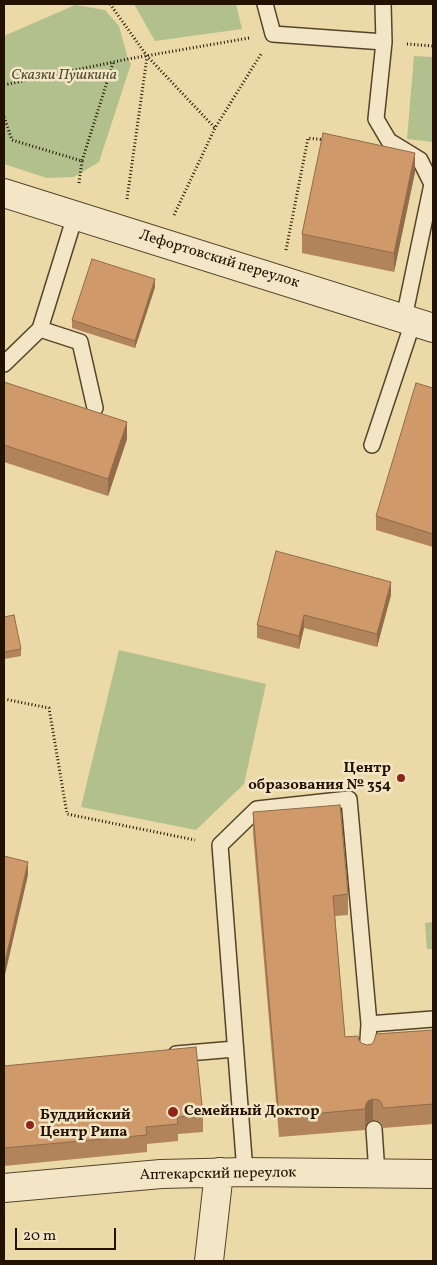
<!DOCTYPE html>
<html>
<head>
<meta charset="utf-8">
<style>
  body { margin:0 }
  #map { position:relative; width:437px; height:1265px; overflow:hidden; background:#ebd9a8; font-family:Vollkorn,serif }
  canvas { display:block }
  .frame { position:absolute; inset:0; border:5px solid #231200; pointer-events:none }
  .scale { position:absolute; left:15px; top:1228px; width:101px; height:22px; box-sizing:border-box; border:2px solid #231200; border-top:0; padding-left:6px; font-size:15px; line-height:18px; white-space:nowrap; color:#231200; -webkit-text-stroke:4px #f2e6c6; paint-order:stroke }
</style>
</head>
<body>
<div id="map">
<canvas width="437" height="1265"></canvas>
<div class="frame"></div>
<div class="scale">20 m</div>
</div>
<script>
const context = document.querySelector('canvas').getContext('2d');
context.lineJoin = 'round';
function fill(path, color) {
  context.fillStyle = color;
  context.fill(path, 'evenodd');
}
function shape(rows) {
  const path = new Path2D();
  for (const r of rows) {
    path.moveTo(r[0], r[1]);
    for (let i = 2; i < r.length; i += 2) path.lineTo(r[i], r[i + 1]);
  }
  return path;
}
function trace(path, color, width, dash) {
  context.strokeStyle = color;
  context.lineWidth = width;
  context.lineCap = dash ? 'butt' : 'round';
  context.setLineDash(dash || []);
  context.stroke(path);
}
function drawText(font, color, halo, rows, align = 'center') {
  context.font = font + ' Vollkorn,serif';
  context.lineWidth = 5;
  context.setLineDash([]);
  context.textBaseline = 'middle';
  context.strokeStyle = halo;
  context.fillStyle = color;
  for (const [text, x, y, turn = 0] of rows) {
    context.save();
    context.translate(x, y);
    context.rotate((+turn || 0) * Math.PI / 180);
    context.textAlign = isNaN(turn) ? turn : align;
    if (halo) context.strokeText(text, 0, 0);
    context.fillText(text, 0, 0);
    context.restore();
  }
}
fill(shape([
  [134,4,236,4,242,29,155,41],
  [75,5,105,10,119,26,128,59,131,64,99,162,74,177,47,178,4,164,4,36],
  [414,56,433,57,433,142,407,139],
  [119,650,266,684,244,784,196,830,81,807],
  [433,922,433,949,427,949,425,923]
]), '#b1c08c');
const service = shape([
  [265,4,273,34,384,42,376,119,389,141,420,160,432,184,404,318],
  [383,4,384,42],
  [40,329,80,342,95,408],
  [4,364,40,329,75,216],
  [372,445,413,322],
  [369,1024,433,1019],
  [176,1054,235,1049],
  [374,1129,377,1174],
  [245,1172,220,845,257,809,349,799,369,1024,367,1056]
]);
const minor = shape([
  [4,193,433,328],
  [4,1188,161,1174,245,1172,433,1174],
  [209,1261,219,1172]
]);
trace(service, '#55442a', 18);
trace(minor, '#55442a', 30);
trace(shape([
  [110,4,147,56,215,128],
  [407,44,433,46],
  [4,85,128,59,249,38],
  [4,117,12,140,82,161,113,63],
  [79,183,82,161],
  [127,199,147,57],
  [174,215,215,128,261,54],
  [286,250,308,138,325,140],
  [4,699,49,708,67,814,195,840]
]), '#231200', 3, [1, 2.5]);
trace(service, '#f2e6c6', 15);
trace(minor, '#f2e6c6', 28);
fill(shape([
  [415,172,394,272,302,253,302,234],
  [155,287,135,348,72,328,72,320],
  [4,382,127,439,108,496,4,462],
  [433,388,433,547,376,530,376,516],
  [391,595,377,647,304,628,299,649,257,638,257,625],
  [4,617,21,649,21,656,4,659],
  [253,812,348,894,348,915,335,916,345,1037,359,1040,361,1043,367,1045,433,1030,433,1124,383,1128,382,1124,379,1121,373,1120,368,1122,366,1124,365,1130,279,1137,253,833],
  [4,1066,203,1115,203,1132,178,1134,178,1141,147,1144,147,1152,4,1166]
]), '#b2845b');
fill(shape([
  [415,153,415,172,394,272,394,253],
  [155,279,155,287,135,348,135,341],
  [127,422,127,439,108,496,108,479],
  [391,582,391,595,377,647,377,634],
  [304,615,304,628,299,649,299,636],
  [28,862,28,875,4,979,4,966],
  [373,1099,373,1120,368,1122,366,1124,365,1130,365,1109,366,1104,368,1101]
]), '#916b4a');
const building = shape([
  [323,133,415,153,394,253,302,234,323,133],
  [92,259,155,279,135,341,72,320,92,259],
  [4,382,127,422,108,479,4,445,4,382],
  [416,383,433,388,433,534,376,516,416,383],
  [276,551,391,582,377,634,304,615,299,636,257,625,276,551],
  [14,615,21,649,4,652,4,617,14,615],
  [340,805,348,894,333,896,345,1037,358,1036,359,1040,361,1043,367,1045,372,1044,374,1041,376,1034,433,1030,433,1104,383,1108,382,1104,379,1100,373,1099,368,1101,366,1104,365,1109,279,1117,253,812,340,805],
  [4,856,28,862,4,966,4,856],
  [196,1047,203,1115,177,1117,178,1124,146,1127,147,1135,4,1148,4,1066,196,1047]
]);
fill(building, '#cf996a');
trace(building, '#916b4a', 1);
for (const [x, y, r, color] of [
  [401,778,5,"#8f2418"],
  [173,1112,6,"#8f2418"],
  [30,1125,5,"#8f2418"]
]) {
  const dot = new Path2D();
  dot.arc(x, y, r, 0, 2 * Math.PI);
  context.fillStyle = color;
  context.fill(dot);
  trace(dot, '#f2e6c6', 2);
}
drawText('italic 15px', '#554f31', '#f2e6c6', [
  ["Сказки Пушкина",64,76]
]);
drawText('15px', '#231200', '#f2e6c6', [
  ["Лефортовский переулок",219,260,17],
  ["Аптекарский переулок",218,1175,-1]
]);
drawText('bold 15px', '#231200', '#f2e6c6', [
  ["Центр",391,769,"right"],
  ["образования № 354",391,786,"right"],
  ["Семейный Доктор",184,1112],
  ["Буддийский",40,1116],
  ["Центр Рипа",40,1133]
], 'left');
</script>
</body>
</html>
